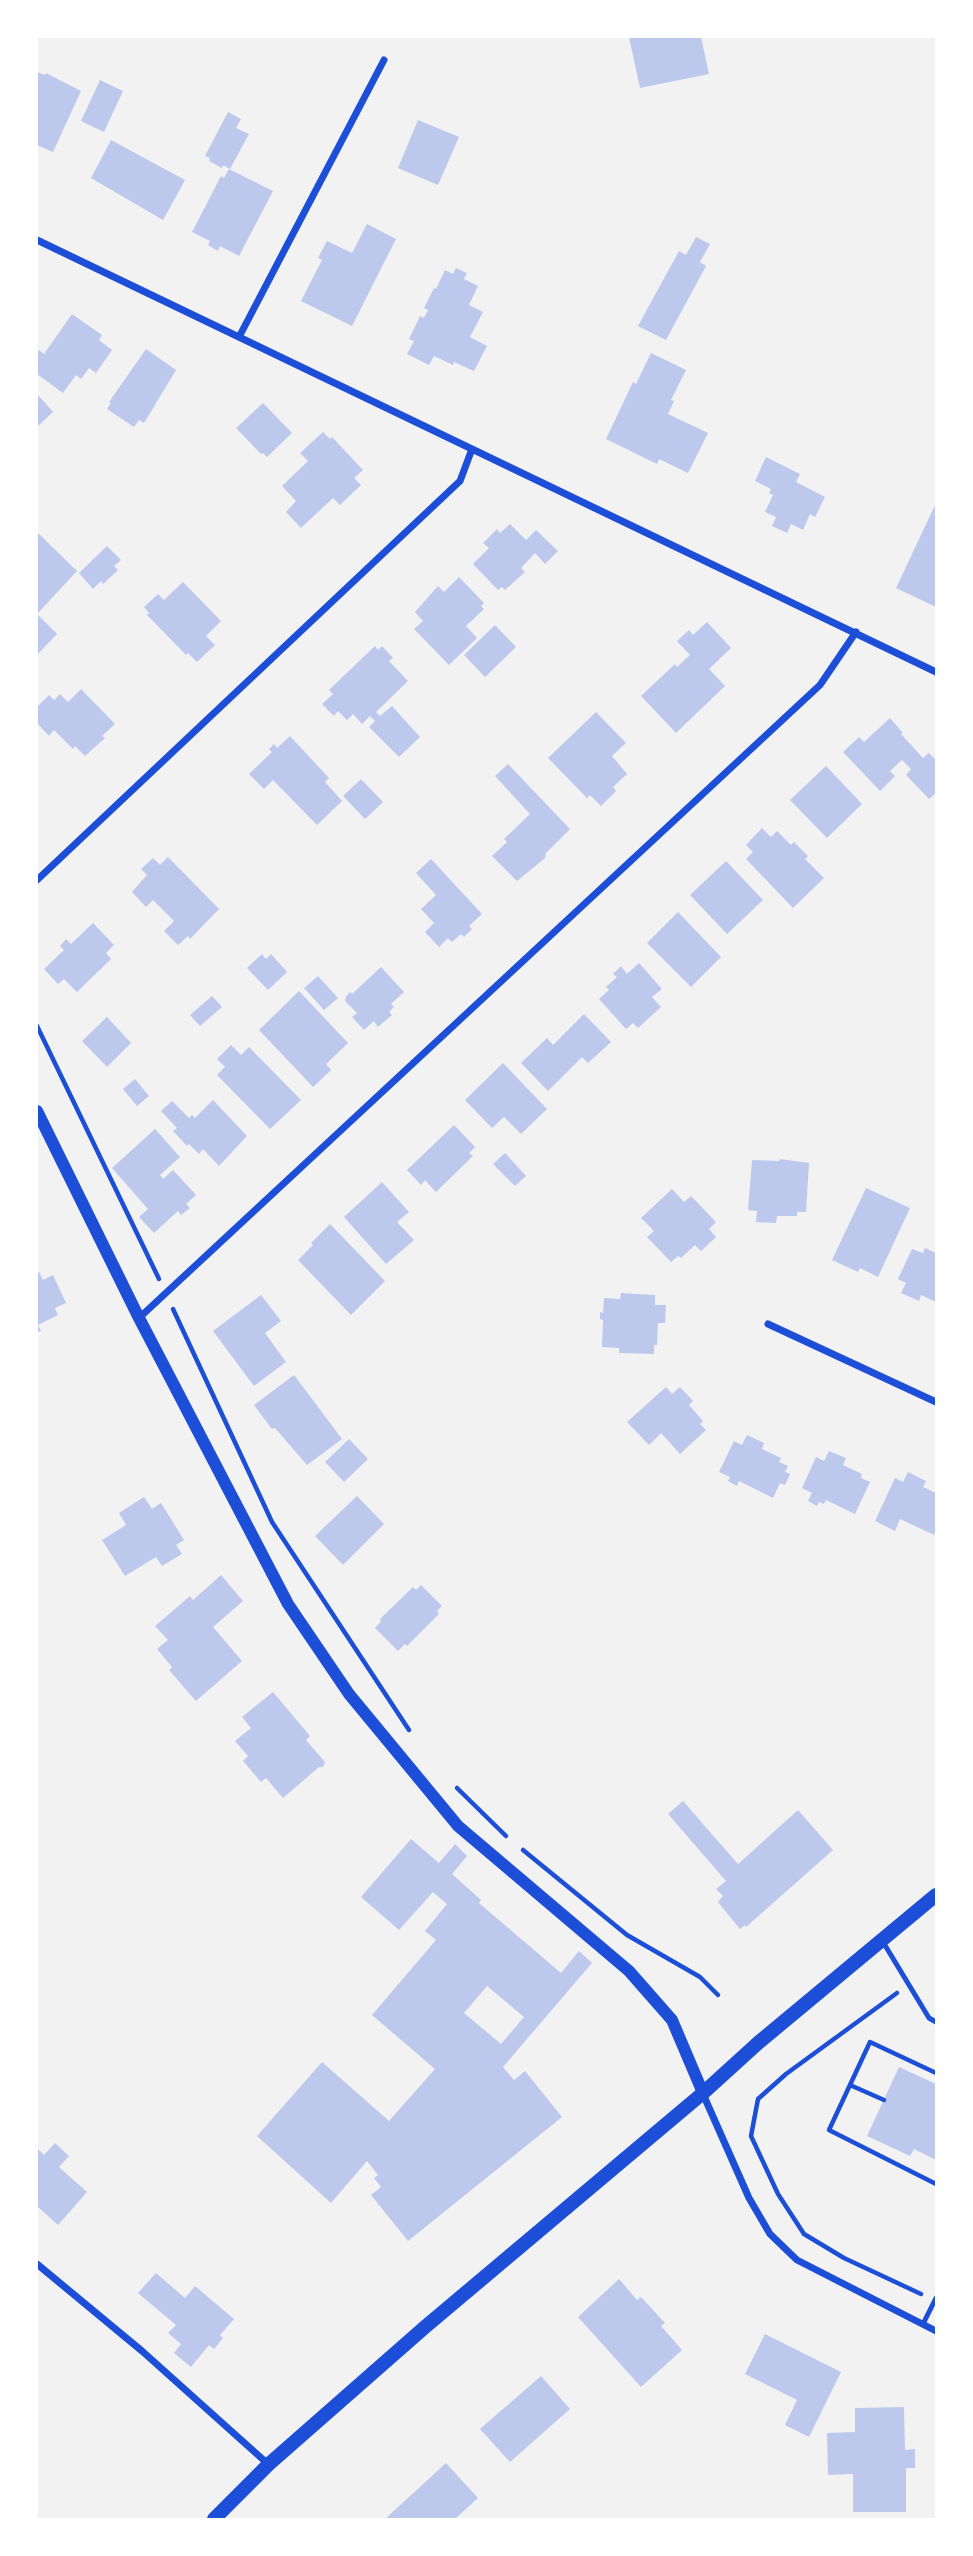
<!DOCTYPE html>
<html>
<head>
<meta charset="utf-8">
<style>
  body { margin:0 }
  #map { position:relative; width:973px; height:2556px; overflow:hidden; background:#f2f2f2; font-family:"Fira Sans",sans-serif }
  canvas { display:block }
  .frame { position:absolute; inset:0; border:38px solid #fff; pointer-events:none }
</style>
</head>
<body>
<div id="map">
<canvas width="973" height="2556"></canvas>
<div class="frame"></div>
</div>
<script>
const context = document.querySelector('canvas').getContext('2d');
context.lineJoin = 'round';
function fill(path, color) {
  context.fillStyle = color;
  context.fill(path, 'evenodd');
}
function shape(rows) {
  const path = new Path2D();
  for (const r of rows) {
    path.moveTo(r[0], r[1]);
    for (let i = 2; i < r.length; i += 2) path.lineTo(r[i], r[i + 1]);
  }
  return path;
}
function trace(path, color, width, dash) {
  context.strokeStyle = color;
  context.lineWidth = width;
  context.lineCap = dash ? 'butt' : 'round';
  context.setLineDash(dash || []);
  context.stroke(path);
}
fill(shape([
  [629,37,701,37,709,74,640,88],
  [37,72,45,75,46,73,81,91,53,152,37,145],
  [100,80,123,91,104,132,81,121],
  [228,112,241,119,236,128,249,134,230,169,223,165,222,168,209,161,210,158,205,156],
  [418,120,459,137,438,185,398,168],
  [111,140,185,180,163,220,91,178],
  [229,169,273,191,239,256,220,246,218,251,208,245,210,241,192,232,221,176,224,178],
  [367,224,396,239,352,326,301,301,322,260,318,258,327,241,352,253],
  [696,237,710,244,700,262,706,266,666,340,638,326,679,251,686,255],
  [456,268,467,273,464,279,478,286,469,305,483,312,470,337,487,346,474,371,454,362,453,365,434,356,429,365,407,354,414,341,409,339,420,316,424,318,428,310,424,308,434,288,436,289,445,270,453,274],
  [72,314,102,335,99,340,112,350,96,373,89,368,81,379,76,375,63,393,37,374,37,349,44,354],
  [146,349,176,370,144,423,139,420,134,427,107,409,111,403,109,402],
  [651,353,686,370,671,400,674,401,668,414,708,433,688,473,659,459,657,464,606,439,633,382,636,384],
  [37,394,53,412,37,427],
  [263,403,292,433,267,457,263,453,261,454,236,428],
  [323,432,330,439,332,437,363,470,354,478,361,485,340,505,333,498,301,528,286,512,296,501,282,486,308,461,300,453],
  [766,457,800,474,796,482,825,497,815,517,810,514,803,530,791,524,787,533,772,526,776,517,765,512,773,495,769,493,771,489,755,481],
  [936,503,936,607,896,588],
  [510,524,526,540,536,530,558,551,545,564,535,553,521,568,525,572,505,590,502,587,498,590,473,564,489,548,483,543,497,529,500,533],
  [37,532,77,571,37,614,57,634,37,655],
  [107,546,121,560,114,566,118,570,103,584,101,581,93,589,79,573],
  [459,577,484,603,481,606,484,609,466,626,477,638,449,665,414,629,423,621,415,612,438,586,444,592],
  [183,582,221,621,206,636,215,645,197,662,188,653,186,655,147,615,149,613,144,607,158,594,164,600],
  [707,622,731,648,709,669,725,686,676,733,641,696,675,664,677,667,690,655,677,641,689,630,693,635],
  [495,625,516,647,485,677,464,655],
  [375,646,378,650,382,646,393,658,389,661,408,681,376,712,380,716,392,706,420,737,399,757,369,727,375,721,370,716,362,724,353,714,347,720,338,711,334,716,322,704,333,694,329,690],
  [81,689,115,724,102,736,105,738,85,756,75,746,73,749,54,730,49,736,37,723,37,707,49,695,54,700,60,694,68,702],
  [596,712,626,743,612,756,627,774,613,787,616,791,601,806,590,795,587,798,548,758],
  [890,718,903,733,901,734,923,758,929,753,936,760,936,793,929,799,906,775,911,769,902,760,890,771,895,776,880,791,843,752,859,737,864,742],
  [290,736,329,778,325,782,342,801,317,825,273,780,264,789,249,774,272,752,269,749,274,744,277,748],
  [508,764,570,829,546,853,545,858,517,881,492,856,507,842,504,839,530,814,495,776],
  [826,766,862,804,827,838,790,800],
  [361,779,383,802,365,819,343,796],
  [762,828,771,837,777,831,791,845,794,842,808,856,805,859,824,878,793,908,746,859,753,852,746,845],
  [168,857,219,909,190,939,188,936,178,945,164,931,174,921,153,900,146,907,132,892,147,875,141,869,153,858,160,865],
  [431,859,482,914,469,926,472,929,464,937,461,934,452,942,448,938,439,947,425,932,434,923,421,909,436,895,416,873],
  [726,861,763,900,727,934,690,895],
  [678,912,721,957,691,987,647,943],
  [93,923,114,945,106,953,111,959,77,992,64,979,58,984,44,969,64,950,60,946,66,939,71,944],
  [262,954,266,959,271,954,287,972,268,990,247,968],
  [639,963,662,989,652,997,661,1007,638,1028,633,1023,626,1029,599,999,609,990,606,987,617,977,613,974,621,966,627,974],
  [381,967,404,992,391,1004,394,1007,389,1012,392,1015,378,1027,374,1021,364,1030,352,1017,357,1013,345,1001,346,997,350,992,352,994],
  [318,976,338,998,324,1010,304,988],
  [299,991,348,1043,326,1064,331,1070,313,1087,259,1030],
  [212,996,222,1007,200,1026,190,1015],
  [584,1014,611,1042,588,1063,582,1057,548,1091,521,1063,547,1038,553,1045],
  [107,1017,131,1043,107,1067,82,1041],
  [231,1045,241,1055,249,1047,301,1100,270,1129,217,1075,225,1067,217,1059],
  [503,1063,547,1109,521,1134,504,1117,492,1128,465,1100],
  [135,1079,149,1096,137,1106,123,1089],
  [213,1100,247,1136,219,1166,203,1149,199,1154,189,1144,187,1146,173,1131,177,1128,161,1111,172,1101,189,1118,192,1115,195,1118],
  [454,1125,475,1147,469,1153,473,1156,436,1192,425,1180,421,1185,407,1170],
  [155,1129,180,1157,160,1175,163,1179,173,1170,196,1195,186,1204,190,1208,181,1215,178,1211,154,1233,139,1217,148,1209,112,1168],
  [505,1153,526,1176,515,1186,493,1164],
  [780,1159,809,1163,806,1212,797,1212,797,1216,777,1216,776,1223,756,1222,757,1211,748,1210,752,1160,779,1161],
  [382,1182,409,1212,397,1222,414,1240,386,1264,344,1217],
  [866,1188,910,1208,878,1277,860,1268,858,1272,832,1260],
  [672,1189,684,1202,691,1196,716,1222,709,1229,716,1237,701,1251,695,1245,681,1258,678,1256,671,1262,647,1237,654,1231,641,1218],
  [330,1224,385,1281,351,1315,298,1260,313,1245,311,1243],
  [925,1248,936,1253,936,1302,921,1295,919,1301,901,1293,906,1283,898,1279,912,1249,923,1253],
  [39,1272,43,1280,53,1275,66,1303,55,1308,58,1315,38,1325,41,1331,37,1332,37,1273],
  [621,1293,655,1295,655,1305,666,1305,665,1323,658,1323,657,1345,654,1345,654,1354,619,1353,619,1348,602,1347,603,1320,600,1319,600,1312,603,1313,604,1298,620,1299],
  [261,1295,281,1321,265,1333,286,1362,254,1386,213,1331],
  [294,1375,342,1439,307,1465,275,1428,272,1429,254,1405],
  [666,1387,672,1394,680,1387,693,1401,689,1405,703,1421,700,1424,706,1430,680,1454,661,1433,649,1445,627,1422],
  [747,1435,764,1443,762,1449,781,1458,779,1462,788,1466,785,1472,790,1474,785,1485,780,1483,773,1498,739,1481,737,1486,728,1481,730,1477,719,1472,734,1441,742,1445],
  [349,1439,368,1459,344,1482,325,1462],
  [829,1451,846,1458,843,1465,862,1474,861,1478,870,1482,855,1514,826,1500,824,1504,819,1502,817,1506,808,1501,812,1493,802,1488,816,1457,824,1461],
  [908,1472,926,1481,923,1487,936,1493,936,1530,934,1535,900,1519,895,1531,875,1521,895,1478,903,1482],
  [357,1496,384,1524,343,1565,315,1536],
  [144,1497,152,1509,161,1503,184,1540,176,1545,182,1554,162,1566,156,1557,125,1576,102,1540,126,1525,119,1513],
  [221,1575,243,1601,213,1627,242,1661,196,1701,169,1670,172,1667,157,1649,168,1640,155,1626,190,1596,193,1600],
  [421,1585,442,1606,437,1611,439,1614,407,1646,405,1644,398,1651,375,1628,381,1621,380,1619,413,1587,416,1590],
  [273,1692,310,1736,306,1740,325,1762,323,1767,319,1767,283,1798,266,1778,261,1782,243,1761,248,1756,235,1741,251,1728,242,1717],
  [683,1801,738,1864,798,1810,833,1850,746,1927,745,1925,740,1929,718,1902,723,1896,716,1889,726,1881,668,1814],
  [411,1839,439,1863,455,1844,467,1856,452,1874,481,1900,479,1903,561,1973,579,1951,592,1963,503,2067,514,2080,525,2071,562,2117,408,2241,371,2195,381,2187,374,2178,378,2175,367,2161,331,2203,257,2136,322,2062,389,2121,435,2069,372,2015,436,1940,425,1931,447,1904,433,1892,399,1930,361,1897],
  [487,1986,524,2017,501,2044,464,2013],
  [899,2067,936,2084,936,2160,914,2149,910,2156,867,2136],
  [55,2143,69,2156,59,2167,87,2192,58,2225,37,2206,37,2148,44,2155],
  [156,2273,185,2298,195,2286,234,2319,220,2335,223,2338,214,2349,209,2345,191,2367,174,2353,181,2344,168,2333,176,2325,138,2293],
  [619,2279,637,2300,641,2297,665,2323,661,2326,682,2350,641,2387,578,2317],
  [765,2334,841,2372,809,2437,785,2425,797,2400,745,2374],
  [541,2376,570,2409,510,2462,480,2429],
  [904,2407,905,2450,915,2449,915,2468,906,2468,906,2512,853,2512,853,2474,828,2475,827,2433,855,2432,855,2408],
  [446,2463,478,2498,455,2519,385,2519]
]), '#bdc9ec');
trace(shape([
  [37,1026,159,1279],
  [173,1309,272,1522,409,1730],
  [457,1788,506,1836],
  [523,1850,627,1935,700,1977,718,1995],
  [897,1993,786,2074,758,2099,751,2136,778,2194,804,2234,844,2258,921,2294],
  [936,2073,870,2042,829,2130,936,2184],
  [850,2085,884,2100]
]), '#1d4ed8', 4.5);
trace(shape([
  [883,1942,929,2018,936,2022],
  [923,2324,936,2298]
]), '#1d4ed8', 5);
trace(shape([
  [37,240,936,672],
  [239,337,384,60],
  [37,880,460,481,472,449],
  [139,1318,820,685,856,632],
  [768,1324,936,1402],
  [703,2094,749,2198,770,2234,797,2260,936,2331],
  [37,2264,142,2351,268,2464]
]), '#1d4ed8', 7);
trace(shape([
  [37,1111,139,1318,288,1604,349,1694,458,1826,629,1971,672,2020,703,2093]
]), '#1d4ed8', 12);
trace(shape([
  [214,2519,269,2464,425,2327,703,2093,758,2043,936,1895]
]), '#1d4ed8', 14);
</script>
</body>
</html>
